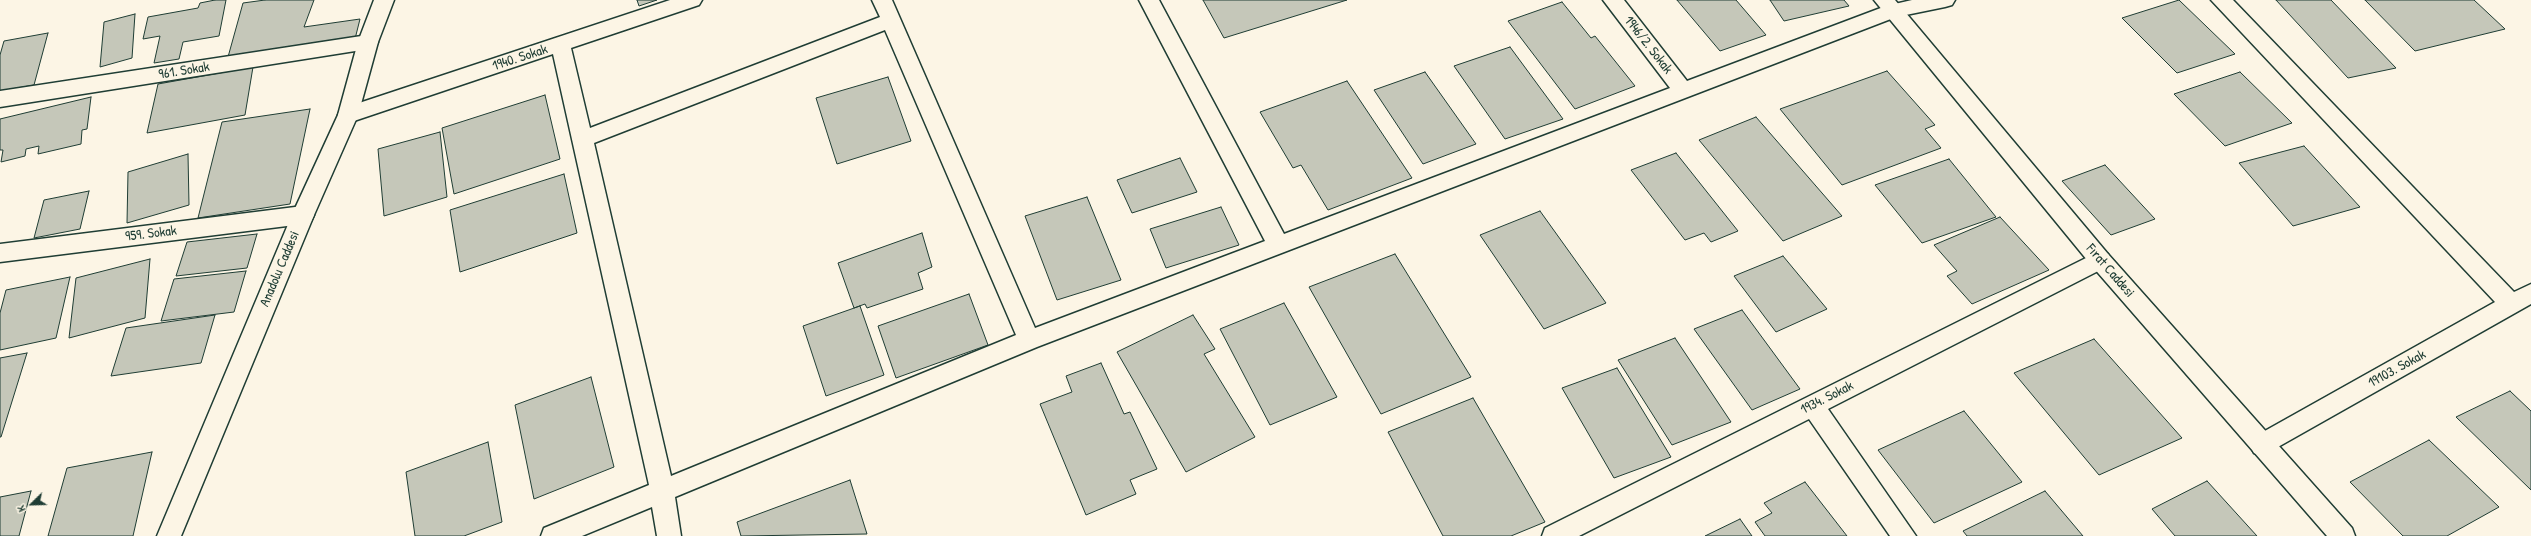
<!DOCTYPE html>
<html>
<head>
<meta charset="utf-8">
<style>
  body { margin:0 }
  #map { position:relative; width:2531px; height:536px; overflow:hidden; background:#fcf5e5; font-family:"Patrick Hand",sans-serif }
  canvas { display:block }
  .north { position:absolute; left:12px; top:484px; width:40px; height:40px; -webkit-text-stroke:3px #fcf5e5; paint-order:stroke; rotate:247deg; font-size:11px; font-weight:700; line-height:16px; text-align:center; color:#1f3d34 }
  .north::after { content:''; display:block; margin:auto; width:14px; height:18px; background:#1f3d34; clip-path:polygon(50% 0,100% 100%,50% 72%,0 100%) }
</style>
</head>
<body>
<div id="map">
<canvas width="2531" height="536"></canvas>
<div class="north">K</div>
</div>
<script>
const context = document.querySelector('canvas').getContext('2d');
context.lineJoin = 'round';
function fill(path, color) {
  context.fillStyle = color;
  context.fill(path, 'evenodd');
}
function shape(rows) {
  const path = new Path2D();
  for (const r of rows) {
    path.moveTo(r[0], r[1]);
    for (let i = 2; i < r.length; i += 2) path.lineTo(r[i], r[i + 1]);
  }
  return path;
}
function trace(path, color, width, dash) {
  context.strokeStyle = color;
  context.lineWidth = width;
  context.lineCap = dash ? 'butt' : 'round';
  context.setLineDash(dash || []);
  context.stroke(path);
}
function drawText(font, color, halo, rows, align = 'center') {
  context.font = font + ' "Patrick Hand",sans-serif';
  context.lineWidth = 3;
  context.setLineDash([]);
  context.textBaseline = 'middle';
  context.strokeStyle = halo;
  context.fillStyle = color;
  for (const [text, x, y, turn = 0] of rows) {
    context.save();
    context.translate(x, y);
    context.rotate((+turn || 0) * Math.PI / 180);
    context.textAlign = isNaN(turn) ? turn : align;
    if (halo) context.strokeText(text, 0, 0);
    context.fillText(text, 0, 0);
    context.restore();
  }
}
const building = shape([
  [215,0,226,0,219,36,183,42,179,59,154,63,160,36,143,39,148,17,198,8,200,3,215,0],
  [265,0,314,0,304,27,360,19,355,39,228,57,243,3,265,0],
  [637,0,657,0,639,6,637,0],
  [1203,0,1347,0,1224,38,1203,0],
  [1677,0,1736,0,1766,35,1720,51,1677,0],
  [1770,0,1844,0,1849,6,1784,21,1770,0],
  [2179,0,2235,54,2177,73,2122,18,2179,0],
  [2276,0,2331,0,2396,68,2348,78,2276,0],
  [2365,0,2474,0,2505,29,2415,51,2365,0],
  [1562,2,1591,38,1595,36,1635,86,1575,109,1508,21,1562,2],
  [135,14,132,58,100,67,104,22,135,14],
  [48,33,34,85,0,91,0,55,4,41,48,33],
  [1510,47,1563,119,1505,139,1454,66,1510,47],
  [253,67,245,115,147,133,158,84,253,67],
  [1887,71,1935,125,1925,129,1941,148,1842,185,1780,109,1887,71],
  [1425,72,1476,144,1423,164,1374,90,1425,72],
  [2240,72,2292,123,2225,146,2174,94,2240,72],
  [888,77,911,141,837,164,816,98,888,77],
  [1347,81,1412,178,1328,210,1301,165,1293,168,1260,112,1347,81],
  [545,95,560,159,454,194,442,128,545,95],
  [91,97,87,129,82,130,81,144,38,154,39,146,26,149,25,156,1,162,3,150,0,150,0,119,91,97],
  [310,109,290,204,198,218,222,122,310,109],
  [1756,117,1842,216,1783,241,1699,140,1756,117],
  [440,132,447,197,384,216,378,149,440,132],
  [2304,146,2360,207,2293,226,2239,163,2304,146],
  [1676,153,1738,231,1711,242,1704,233,1685,240,1631,170,1676,153],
  [188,154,189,205,127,223,128,172,188,154],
  [1180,158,1197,192,1132,213,1117,180,1180,158],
  [1949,159,1996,217,1922,243,1875,185,1949,159],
  [2105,165,2155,219,2111,235,2062,181,2105,165],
  [564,174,577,233,460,272,450,210,564,174],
  [89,191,80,229,34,238,44,200,89,191],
  [1087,197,1121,280,1057,300,1025,216,1087,197],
  [1221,207,1239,245,1166,268,1150,229,1221,207],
  [1540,211,1606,303,1544,329,1480,235,1540,211],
  [2000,217,2049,270,1972,304,1947,276,1957,271,1934,245,2000,217],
  [922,233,932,267,918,273,923,289,867,308,865,304,854,308,838,263,922,233],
  [257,234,247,268,176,276,187,242,257,234],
  [1395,254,1471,377,1381,414,1309,287,1395,254],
  [1783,256,1827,309,1776,332,1734,276,1783,256],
  [150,259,145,318,69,338,76,278,150,259],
  [246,271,234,312,161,321,174,279,246,271],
  [70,277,56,338,0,350,0,313,6,290,70,277],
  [969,294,988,345,896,378,878,326,969,294],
  [1284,303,1337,397,1270,425,1220,329,1284,303],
  [860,306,884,375,826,396,803,326,860,306],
  [1742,310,1800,389,1752,410,1694,329,1742,310],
  [215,315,201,363,111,376,126,328,215,315],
  [1193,315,1215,349,1204,354,1255,437,1186,472,1117,352,1193,315],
  [1675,338,1731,422,1672,445,1618,360,1675,338],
  [2094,339,2182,438,2099,475,2014,373,2094,339],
  [27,353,1,437,0,437,0,358,27,353],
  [1101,363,1124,414,1130,412,1157,469,1130,480,1136,494,1086,515,1040,404,1072,392,1066,376,1101,363],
  [1617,368,1671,457,1614,478,1562,388,1617,368],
  [591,377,614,467,534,499,515,405,591,377],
  [2510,391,2531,411,2531,490,2456,417,2510,391],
  [1473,398,1545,522,1511,536,1443,536,1388,432,1473,398],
  [1964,411,2022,482,1934,523,1878,450,1964,411],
  [2429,440,2499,507,2447,536,2403,536,2350,482,2429,440],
  [488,442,502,522,464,536,415,536,406,472,488,442],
  [152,452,133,536,48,536,67,468,152,452],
  [850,480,867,534,741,536,737,522,850,480],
  [2207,481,2257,536,2175,536,2152,509,2207,481],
  [1805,482,1847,536,1765,536,1755,522,1772,513,1764,503,1805,482],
  [31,491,19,536,0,536,0,497,31,491],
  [2045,491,2083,536,1967,536,1963,531,2045,491],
  [1740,519,1752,536,1705,536,1740,519]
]);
fill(building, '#c5c7b9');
trace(building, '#1f3d34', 1);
const street = shape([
  [670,0,702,0,699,5,571,48,590,128,880,17,872,0,892,0,1035,328,1265,241,1139,0,1159,0,1284,234,1670,88,1603,0,1624,0,1687,81,1886,6,1912,0,1955,0,1952,5,1945,7,1896,17,1037,347,675,497,681,536,657,536,652,507,582,536,541,536,544,528,649,485,553,54,348,123,341,121,338,115,341,109,670,0],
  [885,30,1016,335,671,476,594,143,885,30],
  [2211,0,2233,0,2514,292,2531,284,2531,304,2262,456,2254,453,2250,445,2254,437,2495,302,2211,0],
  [368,35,375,37,378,42,375,47,368,49,0,107,0,91,368,35],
  [303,206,311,209,314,215,311,221,303,224,0,262,0,244,303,206],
  [2100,251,2108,254,2111,260,2108,266,1828,409,1916,536,1890,536,1809,419,1579,536,1542,536,1545,528,2100,251]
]);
const secondary = shape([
  [374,0,394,0,378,42,358,115,314,215,181,536,157,536,292,215,338,115,358,42,374,0],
  [1874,0,1895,0,2108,254,2352,528,2355,536,2327,536,2092,266,1874,0]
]);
trace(street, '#1f3d34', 3);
trace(secondary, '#1f3d34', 3);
fill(street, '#fcf5e5');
fill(secondary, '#fcf5e5');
drawText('14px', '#1f3d34', '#fcf5e5', [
  ["1946/2. Sokak",1648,45,52],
  ["1940. Sokak",520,58,-18],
  ["961. Sokak",184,71,-9],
  ["959. Sokak",151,234,-7],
  ["Anadolu Caddesi",280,269,-67],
  ["Fırat Caddesi",2110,271,49],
  ["19103. Sokak",2397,369,-29],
  ["1934. Sokak",1827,398,-27]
]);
</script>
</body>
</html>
